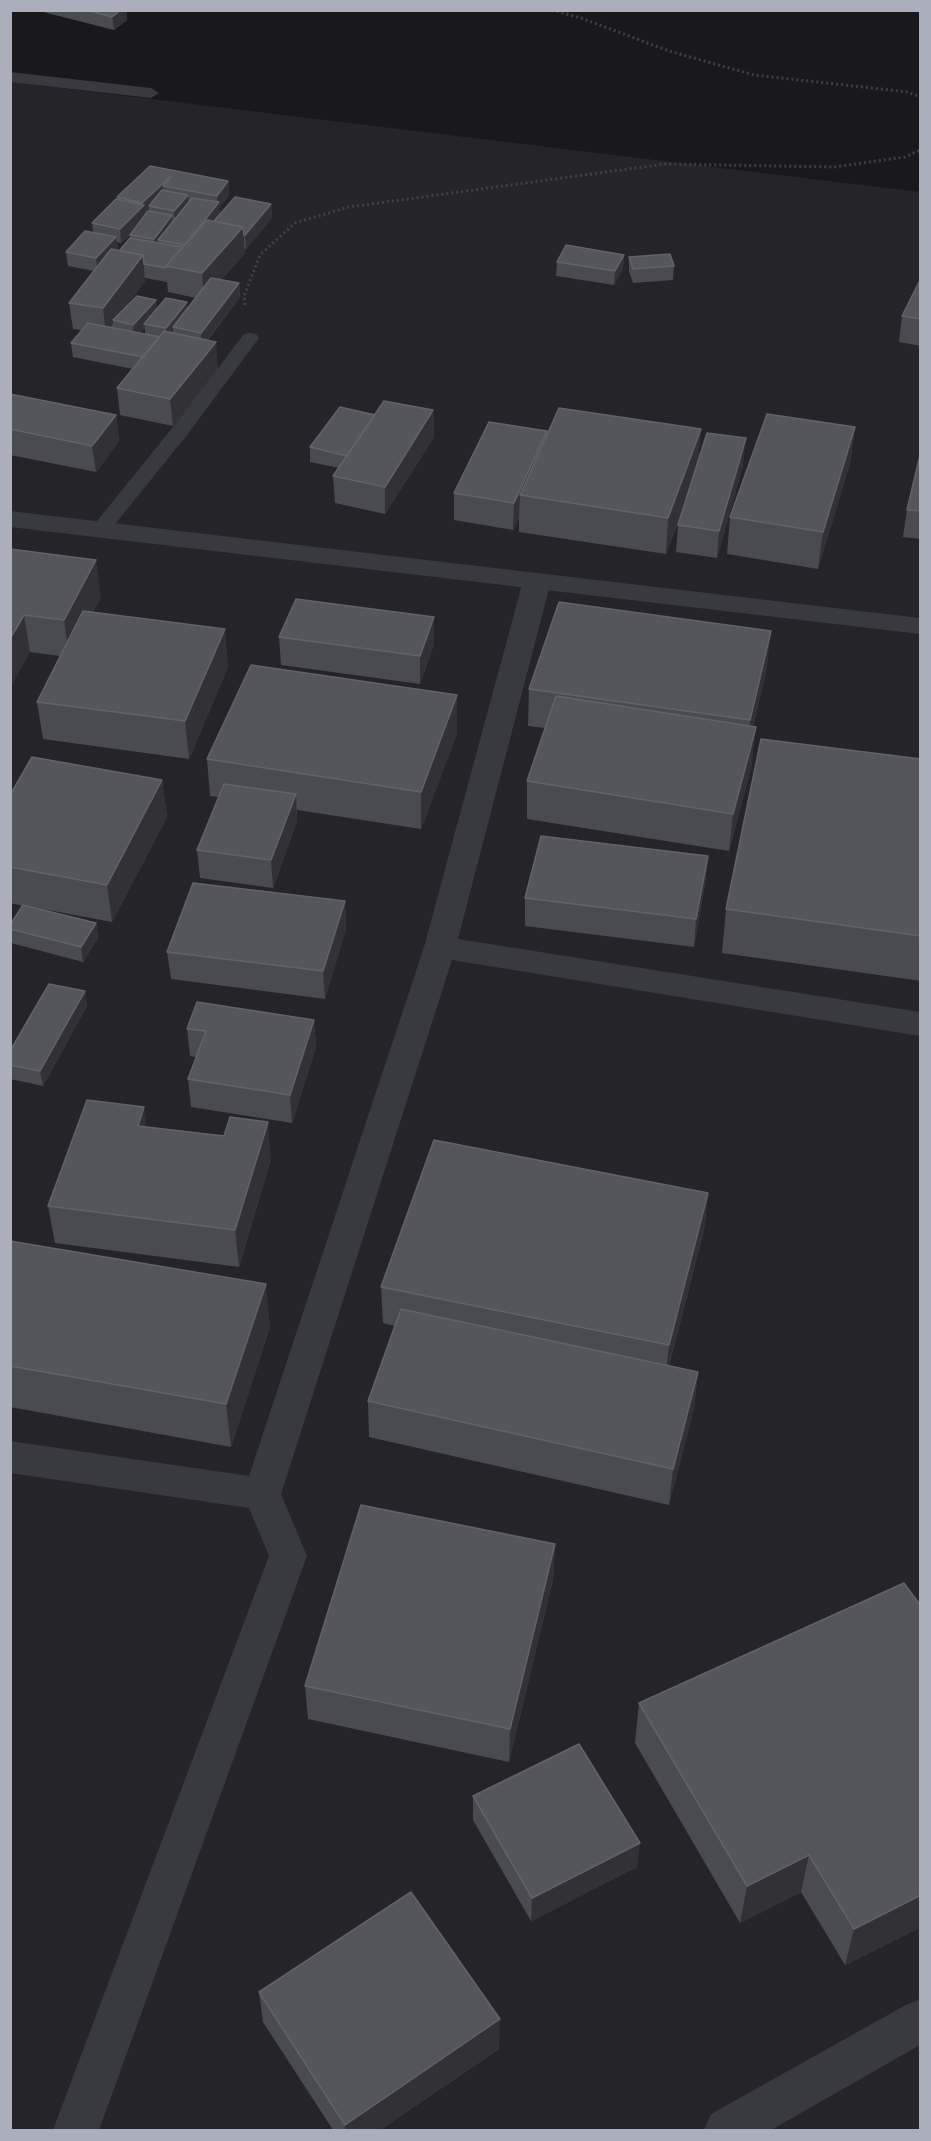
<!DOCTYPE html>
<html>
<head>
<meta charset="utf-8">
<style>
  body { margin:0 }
  #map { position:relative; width:931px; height:2141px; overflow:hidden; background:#19181b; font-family:Roboto,sans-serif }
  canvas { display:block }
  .frame { position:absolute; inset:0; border:12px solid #abafbb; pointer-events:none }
</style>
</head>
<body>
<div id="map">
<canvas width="931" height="2141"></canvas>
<div class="frame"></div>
</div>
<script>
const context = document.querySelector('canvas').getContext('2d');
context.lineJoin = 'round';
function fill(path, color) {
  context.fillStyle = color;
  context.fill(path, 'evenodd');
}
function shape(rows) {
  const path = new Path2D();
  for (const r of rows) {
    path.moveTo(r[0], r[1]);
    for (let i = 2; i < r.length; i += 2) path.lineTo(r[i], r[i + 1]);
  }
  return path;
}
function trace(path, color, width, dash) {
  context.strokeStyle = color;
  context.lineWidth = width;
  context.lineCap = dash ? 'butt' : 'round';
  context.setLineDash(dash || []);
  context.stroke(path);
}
fill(shape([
  [11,82,920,192,920,2130,11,2130]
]), '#252428');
trace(shape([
  [552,10,581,18,669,51,754,75,908,92,920,97],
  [245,305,244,296,260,255,295,223,349,207,665,164,834,167,905,157,920,150]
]), '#3f4147', 3, [2, 3]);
fill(shape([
  [10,72,151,88,159,93,151,98,10,82,10,72],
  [250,333,256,334,259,338,187,435,107,534,93,534,90,530,93,526,173,427,244,334,250,333]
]), '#393a40');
fill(shape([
  [537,573,547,575,551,581,458,939,920,1012,920,1036,452,960,281,1494,307,1556,99,2130,53,2130,269,1556,249,1508,10,1473,10,1441,249,1476,424,947,523,581,527,575,537,573],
  [920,1999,920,2045,771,2130,704,2130,711,2114,904,2006,920,1999]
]), '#393a40');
fill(shape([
  [10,511,920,618,920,634,10,527,10,511]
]), '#393a40');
fill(shape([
  [42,10,126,10,127,20,114,30,43,12],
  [150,166,228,181,229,195,219,208,220,215,271,204,272,218,246,249,245,249,245,253,221,280,239,283,240,297,208,340,218,368,173,426,120,415,117,388,133,369,73,357,71,343,81,330,73,329,69,303,94,271,68,266,66,252,93,232,92,223,117,199,117,197],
  [132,233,130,235,130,238,119,251,118,250,117,242,121,243],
  [145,278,167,282,168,292,196,298,187,309,187,302,157,308,125,308,145,281],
  [145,328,145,334,140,333],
  [624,255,623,269,614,285,556,276,557,262],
  [629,257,674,266,673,280,633,283,629,271],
  [921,278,921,346,899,342,902,316],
  [10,394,116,415,119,441,96,472,10,455],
  [433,410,434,437,385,514,335,503,333,476,339,468,310,462,310,447,375,415],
  [855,427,850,463,818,569,727,554,730,517],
  [921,455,921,539,903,537,907,510],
  [699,457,743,465,717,558,676,552,678,525,687,498,666,554,519,532,519,518,513,530,454,520,454,493],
  [10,549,101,597,93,612,228,667,189,759,43,739,37,702,60,656,30,652,10,687],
  [434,617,434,644,420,684,281,665,279,637],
  [767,668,753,727,752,764,729,851,527,819,527,781,545,728,528,726,529,689],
  [457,695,457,733,421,829,297,810,297,821,273,888,200,878,197,850,219,797,210,796,207,759],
  [921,759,921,981,722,953,726,909],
  [162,780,167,817,112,922,27,906,96,923,98,938,83,962,11,943,10,925,23,906,10,903,10,795],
  [708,856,705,884,694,947,525,926,525,898],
  [345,901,346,929,325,999,171,979,167,952],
  [85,991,87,1006,43,1086,10,1079,10,1051],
  [314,1020,316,1047,292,1123,191,1107,188,1079,196,1057,190,1056,187,1029],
  [147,1127,271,1159,239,1267,55,1243,48,1206],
  [708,1193,704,1230,669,1366,698,1372,694,1408,669,1505,369,1437,368,1401,395,1326,383,1323,381,1287],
  [10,1241,270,1327,231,1447,10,1407],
  [555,1544,553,1579,509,1762,308,1719,305,1686],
  [639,1703,921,1927,845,1965,801,1892,740,1923,635,1743],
  [473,1796,637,1867,531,1921,473,1820],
  [259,1992,499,2049,380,2130,333,2130,263,2022]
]), '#4a4b50');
fill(shape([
  [121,10,126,10,127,20,114,30,112,17],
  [171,176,163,186,164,197,149,206,149,211,145,215,145,219,121,243,120,229,142,207,142,203],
  [228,181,229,195,219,208,220,216,210,229,185,245,217,204,217,196],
  [188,195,189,208,175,225,174,211],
  [271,204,272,218,246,249,245,235],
  [172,215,173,229,158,240,159,248,155,253,154,239],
  [243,227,245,253,204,299,202,273],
  [116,237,118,250,98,272,96,258],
  [143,255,145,281,115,321,113,320,113,324,106,334,103,308],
  [624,255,623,269,614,285,615,271],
  [239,283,240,297,202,347,201,333],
  [156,300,158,314,144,324,145,328,134,339,133,325],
  [187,302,188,316,173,327,173,334,167,342,166,328],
  [216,342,218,368,173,426,170,399],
  [433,410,434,437,385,514,385,487],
  [116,415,119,441,96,472,92,446],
  [855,427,850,463,818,569,823,532],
  [701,429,698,466,666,554,668,518],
  [547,431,520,495,519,518,513,530,514,503],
  [746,438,743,465,717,558,719,531],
  [96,560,101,597,69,657,64,620],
  [24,615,30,652,10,687,10,639],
  [434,617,434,644,420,684,420,656],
  [225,629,228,667,189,759,185,721],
  [771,631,767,668,746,757,750,720],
  [457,695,457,733,421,829,421,792],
  [756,727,752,764,729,851,733,814],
  [162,780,167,817,112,922,107,885],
  [296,794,297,821,273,888,271,860],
  [708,856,705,884,694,947,696,919],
  [345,901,346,929,325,999,323,971],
  [96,923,98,938,83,962,81,947],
  [85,991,87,1006,43,1086,40,1071],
  [314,1020,316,1047,292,1123,290,1095],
  [144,1107,149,1144,138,1126],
  [268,1122,271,1159,239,1267,235,1230],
  [708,1193,704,1230,665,1381,669,1345],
  [266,1284,270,1327,231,1447,226,1404],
  [698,1372,694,1408,669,1505,673,1469],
  [555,1544,553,1579,509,1762,510,1729],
  [640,1843,637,1867,531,1921,532,1898],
  [809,1855,801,1892,740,1923,747,1886],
  [921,1895,921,1927,845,1965,854,1929],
  [500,2019,499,2049,380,2130,345,2130,345,2125]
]), '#323236');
const building = shape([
  [86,10,121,10,112,17,86,10],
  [150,166,228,181,217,196,163,186,171,176,142,203,117,197,150,166],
  [162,190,188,195,174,211,149,206,162,190],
  [235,197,271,204,245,235,244,235,243,227,214,221,235,197],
  [192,198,219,202,185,245,158,240,192,198],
  [116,199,144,205,120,229,92,223,116,199],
  [148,211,172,215,154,239,130,235,148,211],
  [207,220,243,227,202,273,166,266,207,220],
  [85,231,116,237,96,258,66,252,85,231],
  [130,238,183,247,166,266,166,268,144,264,143,255,119,251,130,238],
  [566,245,624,255,615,271,557,262,566,245],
  [111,249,143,255,103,308,69,303,111,249],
  [670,254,674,266,633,269,629,257,670,254],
  [211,278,239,283,201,333,173,327,211,278],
  [921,278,921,319,902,316,921,278],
  [137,296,156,300,133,325,113,320,137,296],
  [166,298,187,302,166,328,144,324,166,298],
  [88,323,160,337,143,357,71,343,88,323],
  [164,331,216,342,170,399,117,388,164,331],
  [10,394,116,415,92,446,10,429,10,394],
  [384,401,433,410,385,487,333,476,384,401],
  [340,407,375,415,347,456,310,447,340,407],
  [559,408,701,429,668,518,520,495,559,408],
  [767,414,855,427,823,532,730,517,767,414],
  [489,422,547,431,514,503,454,493,489,422],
  [707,433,746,438,719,531,678,525,707,433],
  [920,455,921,455,921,511,907,510,920,455],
  [10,549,96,560,64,620,24,615,10,639,10,549],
  [296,599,434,617,420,656,279,637,296,599],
  [559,602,771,631,750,720,529,689,559,602],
  [83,611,225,629,185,721,37,702,83,611],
  [251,665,457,695,421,792,207,759,251,665],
  [556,696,756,727,733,814,527,781,556,696],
  [761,739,921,759,921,936,726,909,761,739],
  [32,757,162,780,107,885,10,867,10,795,32,757],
  [224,784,296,794,271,860,197,850,224,784],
  [541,836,708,856,696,919,525,898,541,836],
  [193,883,345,901,323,971,167,952,193,883],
  [23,905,96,923,81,947,10,929,10,925,23,905],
  [49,984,85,991,40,1071,10,1065,10,1051,49,984],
  [197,1002,314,1020,290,1095,188,1079,206,1031,187,1029,197,1002],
  [87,1100,144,1107,138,1126,224,1136,230,1117,268,1122,235,1230,48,1206,87,1100],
  [434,1140,708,1193,669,1345,381,1287,434,1140],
  [10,1241,266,1284,226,1404,10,1366,10,1241],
  [401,1309,698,1372,673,1469,368,1401,401,1309],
  [361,1505,555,1544,510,1729,305,1686,361,1505],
  [904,1583,921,1606,921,1895,854,1929,809,1855,747,1886,639,1703,904,1583],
  [579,1744,640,1843,532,1898,473,1796,579,1744],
  [411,1892,500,2019,345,2125,259,1992,411,1892]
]);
fill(building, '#55555c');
trace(building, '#62636a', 1.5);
</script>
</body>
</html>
